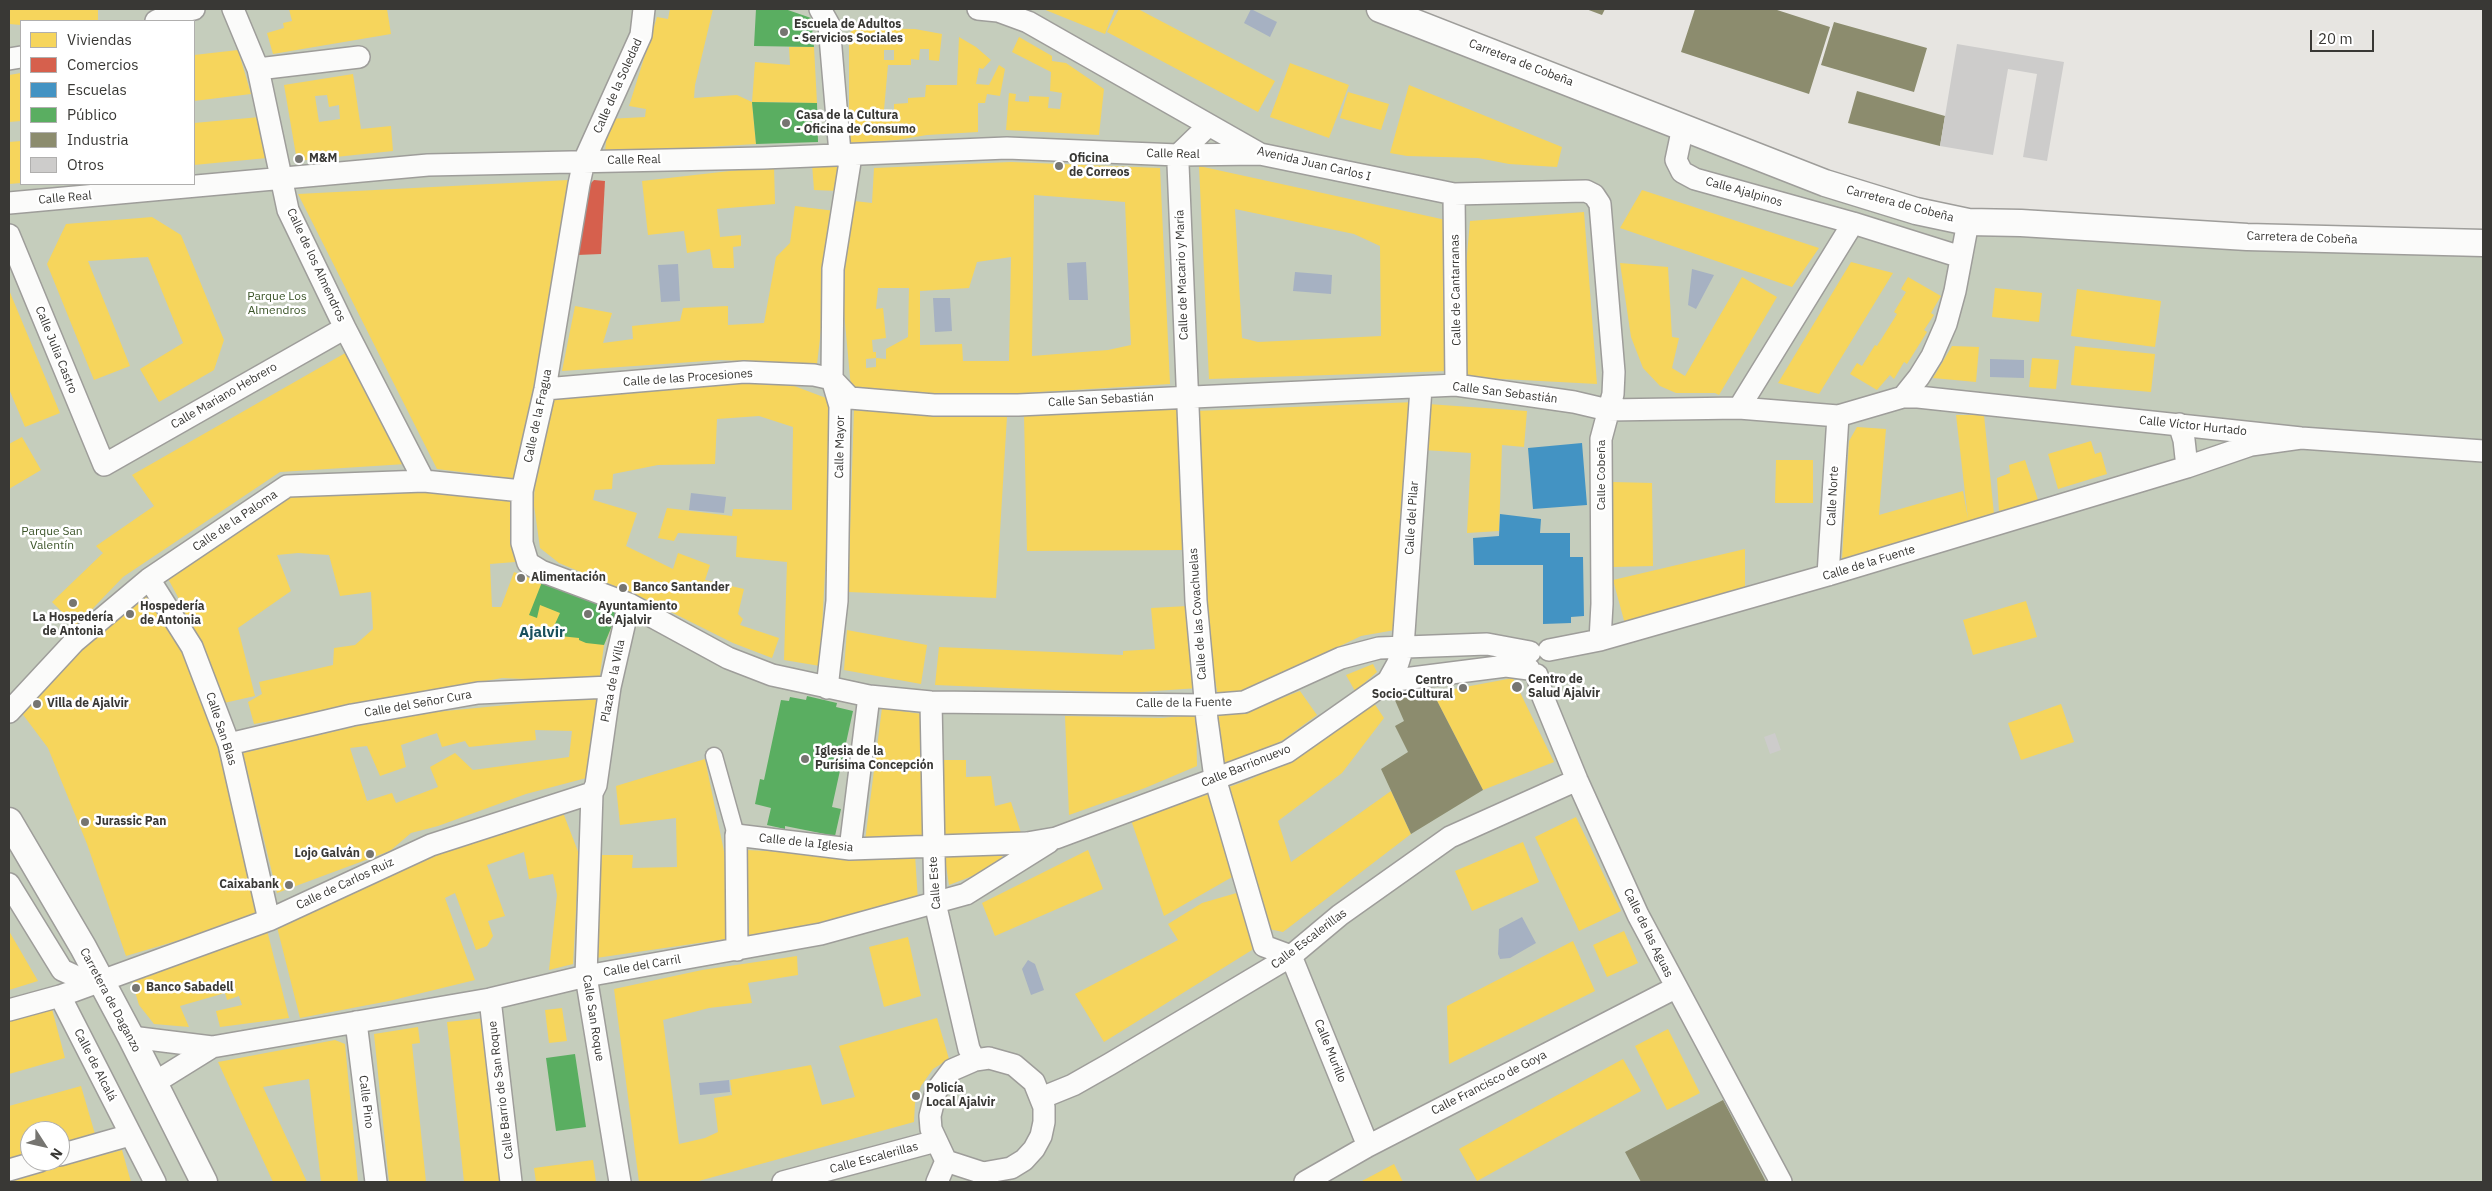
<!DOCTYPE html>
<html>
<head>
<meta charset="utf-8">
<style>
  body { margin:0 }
  #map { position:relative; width:2492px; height:1191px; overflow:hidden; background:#e7e5e1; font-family:"IBM Plex Sans",sans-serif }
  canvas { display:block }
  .frame { position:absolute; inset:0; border:10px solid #393835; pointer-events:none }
  .legend { position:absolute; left:20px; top:20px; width:175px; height:165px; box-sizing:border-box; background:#fff; border:1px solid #b0afae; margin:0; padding:6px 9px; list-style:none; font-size:15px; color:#393835 }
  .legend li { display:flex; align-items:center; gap:10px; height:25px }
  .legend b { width:25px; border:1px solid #b0afae }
  .north { position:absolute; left:20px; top:1121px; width:50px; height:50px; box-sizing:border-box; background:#fff; border:1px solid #b0afae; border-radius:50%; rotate:125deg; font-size:14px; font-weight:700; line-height:20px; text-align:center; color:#393835 }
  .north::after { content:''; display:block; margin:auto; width:18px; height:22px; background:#767571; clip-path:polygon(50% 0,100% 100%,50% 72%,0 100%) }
  .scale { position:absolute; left:2310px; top:30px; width:64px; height:22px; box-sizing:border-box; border:2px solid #393835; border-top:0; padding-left:6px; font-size:15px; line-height:18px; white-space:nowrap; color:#393835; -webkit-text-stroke:4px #fff; paint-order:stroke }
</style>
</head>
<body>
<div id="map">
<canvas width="2492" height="1191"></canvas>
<div class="frame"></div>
<ul class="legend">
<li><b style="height:14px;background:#f6d55c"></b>Viviendas</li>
<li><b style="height:14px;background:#d6604d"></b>Comercios</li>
<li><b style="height:14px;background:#4393c3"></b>Escuelas</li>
<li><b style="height:14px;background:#5aae61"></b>Público</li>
<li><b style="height:14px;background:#8c8c6e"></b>Industria</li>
<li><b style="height:14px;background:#cdcccb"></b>Otros</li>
</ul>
<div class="north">N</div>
<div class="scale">20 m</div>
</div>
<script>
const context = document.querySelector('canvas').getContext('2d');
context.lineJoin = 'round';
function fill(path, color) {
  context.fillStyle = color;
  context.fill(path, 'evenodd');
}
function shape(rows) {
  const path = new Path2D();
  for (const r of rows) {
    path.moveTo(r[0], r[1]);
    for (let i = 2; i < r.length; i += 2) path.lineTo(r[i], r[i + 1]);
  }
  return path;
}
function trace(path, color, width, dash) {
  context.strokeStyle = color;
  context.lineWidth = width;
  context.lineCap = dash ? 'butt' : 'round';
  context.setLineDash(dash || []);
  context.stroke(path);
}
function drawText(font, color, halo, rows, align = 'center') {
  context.font = font + ' "IBM Plex Sans",sans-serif';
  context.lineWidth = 5;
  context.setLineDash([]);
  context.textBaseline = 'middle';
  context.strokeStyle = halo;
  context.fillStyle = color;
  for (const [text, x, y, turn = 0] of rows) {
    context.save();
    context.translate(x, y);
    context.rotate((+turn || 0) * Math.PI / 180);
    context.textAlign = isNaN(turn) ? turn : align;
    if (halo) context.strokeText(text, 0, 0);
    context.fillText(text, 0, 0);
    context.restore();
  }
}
fill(shape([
  [9,9,1394,9,1916,213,2483,238,2483,1182,9,1182],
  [21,21,194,21,194,184,21,184],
  [30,1131,60,1131,60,1161,30,1161]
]), '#c5cdbc');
fill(shape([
  [1251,9,1277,22,1270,37,1244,23],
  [1086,262,1088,300,1069,300,1067,263],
  [678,264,680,301,661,302,658,265],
  [1692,269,1714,275,1696,309,1688,305],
  [1295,272,1332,275,1331,294,1293,291],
  [933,298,950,298,952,331,935,332],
  [1990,359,2024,360,2024,378,1990,377],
  [691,493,726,497,724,513,689,510],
  [1522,917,1536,943,1510,958,1500,959,1498,954,1499,929],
  [1028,960,1035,964,1044,990,1031,995,1022,969],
  [729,1080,730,1092,700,1095,699,1083]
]), '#a6b1c2');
fill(shape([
  [9,9,98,9,98,21,21,21,21,25,9,24],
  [289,9,387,9,391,34,273,54,267,33,284,28,283,23,292,21],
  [670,9,713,9,695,85,694,98,737,95,752,102,756,144,605,153,608,119,645,117,646,109,629,106,657,17,668,19],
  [1043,9,1115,9,1105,34],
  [1119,9,1138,9,1275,81,1258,112,1107,32],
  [856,28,915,29,942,34,939,61,929,60,929,49,920,49,919,60,911,59,911,65,888,65,883,121,894,120,894,104,908,103,908,98,925,97,926,85,957,85,959,37,976,47,991,60,983,69,979,68,976,84,989,85,999,65,1005,69,1000,96,987,94,985,103,978,103,978,132,927,135,897,140,849,143,849,33],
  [884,50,894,50,894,60,884,60],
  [1019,37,1052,56,1052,61,1066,63,1104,89,1099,135,1006,130,1009,93,1016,94,1015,101,1029,102,1029,96,1049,97,1048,108,1060,109,1062,93,1050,91,1051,72,1012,52],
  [789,47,814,47,817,103,752,102,755,62,790,65],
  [238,50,251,94,194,101,194,55],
  [1290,63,1349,85,1329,138,1270,117],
  [21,73,21,121,9,122,9,75],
  [353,74,361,129,391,126,393,151,297,161,284,85],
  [327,95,329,107,339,105,340,119,319,122,315,96],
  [1409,85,1562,147,1557,167,1509,164,1478,158,1407,156,1390,153],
  [1348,92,1389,104,1381,130,1340,118],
  [260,117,267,158,194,165,194,123],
  [21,141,21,183,9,184,9,142],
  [1011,162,1160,168,1170,384,1009,394,929,394,851,388,844,312,845,261,854,201,872,203,874,168],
  [1034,195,1125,202,1131,345,1108,350,1032,356],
  [1011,257,1009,361,963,361,962,344,920,345,920,291,969,288,977,262],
  [878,288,909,288,908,337,886,349,886,359,876,358,876,367,866,368,866,359,876,358,876,352,873,352,872,340,886,338,883,308,876,309],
  [812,164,840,165,838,191,814,190],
  [774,166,775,204,717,209,720,237,741,235,741,246,733,247,734,268,713,268,710,249,687,253,684,231,648,235,642,181],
  [1199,166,1446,220,1449,371,1209,379],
  [1235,209,1354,234,1380,246,1381,336,1258,342,1242,338],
  [568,180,557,283,517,479,437,469,298,194],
  [1642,190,1819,248,1792,287,1620,228],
  [795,206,835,211,817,364,721,360,562,371,575,306,612,313,603,343,633,339,632,326,680,321,683,308,728,306,728,325,764,323,776,257,790,243],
  [1584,212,1597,384,1465,377,1463,301,1470,221],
  [152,217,181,235,224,340,214,370,159,402,140,369,183,343,148,257,88,261,130,366,94,380,47,264,66,224],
  [1851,262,1893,273,1819,394,1778,383],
  [1620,263,1668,267,1672,337,1679,338,1672,368,1685,376,1742,277,1777,297,1719,395,1715,393,1676,393,1660,386,1643,368,1631,337],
  [1908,277,1941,296,1931,313,1934,315,1924,330,1927,332,1907,364,1904,362,1894,379,1890,375,1877,390,1850,374,1857,363,1862,366,1875,345,1877,346,1897,314,1894,312,1906,292,1901,289],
  [1995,288,2042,293,2039,322,1992,317],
  [2077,289,2161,301,2155,347,2071,336],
  [9,290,60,413,25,427,9,389],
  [1952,346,1979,347,1976,382,1933,378],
  [2075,346,2155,354,2151,392,2071,385],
  [347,352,406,464,280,472,123,577,76,626,52,602,103,553,96,546,154,506,132,475],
  [2032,358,2059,360,2056,389,2029,387],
  [692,381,781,381,834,401,820,666,784,660,787,562,736,557,737,536,678,533,674,541,658,538,667,508,732,516,733,509,792,510,793,427,759,416,717,419,715,464,658,465,613,474,612,489,595,490,593,500,637,513,626,546,673,569,678,553,710,565,705,580,744,589,738,614,743,619,740,625,779,638,772,658,733,643,641,597,559,563,540,548,534,505,535,478,554,398],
  [1416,402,1395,630,1361,636,1246,691,1219,700,1209,651,1195,411],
  [1428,404,1527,411,1524,447,1502,445,1499,531,1467,533,1471,453,1424,450],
  [1179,408,1184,550,1027,551,1024,415],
  [854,410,1007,416,996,598,848,592],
  [1956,415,1984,415,1994,514,1968,524,1842,560,1849,441,1857,427,1886,429,1879,515,1963,491,1968,519],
  [22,437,41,470,9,489,9,444],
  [2091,441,2095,454,2101,452,2107,474,2058,489,2048,454],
  [1776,460,1813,460,1813,503,1775,503],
  [2025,460,2038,500,1999,512,1997,478,2010,473,2009,465],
  [1612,482,1652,483,1653,566,1613,567],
  [418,490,510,496,515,502,515,562,490,564,492,607,501,607,514,572,618,611,604,645,599,682,502,678,254,724,248,702,262,694,259,682,333,665,334,648,355,645,373,629,371,592,340,596,329,555,298,553,277,555,291,591,238,628,255,696,224,703,179,599,165,573,278,496],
  [1745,549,1745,591,1625,624,1613,580],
  [145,588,192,666,212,726,259,911,220,928,126,956,87,844,48,748,21,712,105,620],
  [2026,601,2037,637,1973,655,1963,620],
  [1188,606,1198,688,1127,693,935,685,939,647,1123,655,1123,651,1155,649,1151,608],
  [847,630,927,645,921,684,844,670],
  [1373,664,1377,672,1355,691,1346,675],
  [1513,678,1554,762,1483,790,1433,693],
  [1300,691,1317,715,1283,740,1261,752,1222,764,1214,714,1260,706],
  [600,696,590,777,526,794,438,826,411,833,390,851,277,893,243,753,404,715],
  [535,730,572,731,569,757,473,770,455,753,430,767,438,787,396,803,392,793,367,801,350,748,367,746,380,776,406,767,401,745,437,733,442,747,465,741,469,747,536,740],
  [1372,700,1384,718,1342,773,1278,821,1291,862,1391,791,1411,834,1283,932,1269,929,1223,789,1249,780,1301,754],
  [2061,704,2074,742,2021,760,2008,723],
  [882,708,928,715,928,840,865,841],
  [1196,715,1197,766,1145,788,1069,815,1065,716,1162,718],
  [705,759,728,871,726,939,596,958,601,855,633,855,632,868,677,867,676,818,620,825,616,786],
  [941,760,966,760,966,777,991,776,995,806,1011,802,1021,833,942,835],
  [1209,794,1234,876,1164,916,1131,820],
  [562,810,579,854,573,964,549,970,557,895,553,874,529,879,524,852,487,865,505,916,488,921,493,936,487,946,476,950,455,893,445,898,475,980,389,1001,300,1018,277,927,462,844],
  [1576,817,1621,911,1579,931,1535,837],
  [1523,842,1539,882,1472,911,1455,871],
  [1001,848,1003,861,975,875,949,885,944,852],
  [746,850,829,854,915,855,918,901,832,923,749,935],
  [1088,850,1103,889,995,936,982,903],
  [1240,892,1255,935,1252,950,1104,1042,1075,994,1178,940,1168,924,1202,903],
  [267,930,289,1018,220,1027,216,1011,242,1005,239,996,227,1000,225,993,180,1006,189,1027,154,1024,139,1005,133,985,133,976],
  [9,931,38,981,9,990],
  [1624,931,1638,963,1607,977,1593,945],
  [908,937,921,996,884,1007,869,947],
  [1573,941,1595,991,1449,1064,1447,1006],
  [797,956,798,975,748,983,752,1003,709,1008,663,1020,679,1144,705,1138,718,1132,714,1098,732,1095,730,1080,811,1065,822,1105,855,1097,839,1046,937,1018,949,1059,933,1069,921,1086,915,1103,914,1122,695,1182,639,1182,614,989,702,970],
  [562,1008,567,1041,549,1043,545,1010],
  [52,1009,65,1058,9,1074,9,1021],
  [486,1018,503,1182,464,1182,447,1022],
  [418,1027,420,1043,412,1044,426,1182,389,1182,374,1034],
  [1668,1029,1700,1093,1667,1110,1635,1046],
  [335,1040,345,1044,358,1182,321,1182,309,1079,263,1087,307,1182,273,1182,218,1062],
  [1623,1059,1641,1091,1477,1181,1459,1149],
  [81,1086,95,1134,60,1144,60,1131,30,1131,30,1153,9,1158,9,1106],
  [122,1150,131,1182,9,1182,9,1180],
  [593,1160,596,1182,536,1182,534,1168],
  [1394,1164,1403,1182,1360,1182]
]), '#f6d55c');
fill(shape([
  [594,180,605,181,601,254,577,255,588,186]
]), '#d6604d');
fill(shape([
  [1582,443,1587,505,1533,509,1528,448],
  [1500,514,1541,519,1540,533,1570,533,1570,557,1583,557,1584,616,1571,617,1571,623,1543,624,1543,565,1474,565,1473,538,1499,536]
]), '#4393c3');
fill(shape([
  [756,9,785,9,811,18,814,47,754,46],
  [752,102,817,103,818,142,756,144],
  [542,582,618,611,604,645,586,643,579,640,579,638,550,635,560,613,540,605,537,618,529,615],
  [807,696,837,703,836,707,853,711,832,807,841,809,835,836,785,826,785,829,767,825,771,808,755,804,760,779,764,780,781,700,789,701,790,697,806,700],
  [575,1054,586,1127,556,1131,546,1058]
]), '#5aae61');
fill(shape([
  [1586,9,1605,9,1602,15],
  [1695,9,1774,9,1830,27,1809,94,1681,52],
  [1834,22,1927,48,1914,92,1821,65],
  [1857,91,1945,116,1940,146,1848,123],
  [1433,693,1483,790,1411,834,1381,769,1408,752,1395,726,1404,721,1394,698],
  [1723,1100,1766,1182,1641,1182,1625,1152]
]), '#8c8c6e');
fill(shape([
  [1957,44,2064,62,2047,161,2023,157,2037,74,2008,69,1993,155,1940,146],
  [1775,733,1781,750,1770,754,1764,737]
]), '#cdcccb');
const pedestrian = shape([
  [714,756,736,835]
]);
const minor = shape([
  [233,9,258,69,288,210,345,328,424,481],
  [644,9,641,35,584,161,579,184,545,389,522,491,522,543,528,563,541,571,629,604,728,658,772,675,869,696,931,702,1206,705,1244,702,1341,658,1379,648,1487,644,1530,652],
  [820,9,829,25,840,153,850,162,833,269,832,379,840,406,837,601,827,688],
  [978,9,998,11,1028,22,1260,154,1454,194,1586,191,1594,195,1600,204,1614,372,1613,394,1601,439,1602,604,1600,640],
  [156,21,174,13,194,9],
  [9,59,21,57],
  [258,69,359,57],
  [1209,125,1178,155,1178,164,1196,601,1207,720,1215,778,1264,946,1291,956,1368,1146],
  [1683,127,1676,160,1682,172,1695,179,1853,223,1739,408],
  [1454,194,1456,385],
  [9,203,428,165,763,158,1007,148,1178,155,1260,154],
  [1853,223,1961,257],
  [9,235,104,465,345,328],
  [545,389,744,372,814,375,832,379,850,398,934,405,1018,405,1456,385,1574,402,1608,410,1739,408,1838,416,1903,397,1919,377,1932,356,1946,324,1955,291,1968,222],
  [1903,397,1918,397,2301,438,2483,451],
  [2179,424,2184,440,2187,467],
  [1828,575,1838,416],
  [149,579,192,647,229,744,269,920],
  [1549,650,1600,640,1828,575,2187,467,2251,445,2301,438],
  [1537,675,1543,697,1577,780,1638,915,1781,1182],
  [1388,681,1506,666,1529,669],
  [931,702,935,903,969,1049,975,1060],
  [9,712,74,642,149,579,287,486,424,481,522,491],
  [229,744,352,715,478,693,610,687],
  [850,849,869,696],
  [9,884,62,970,90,983],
  [737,950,736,835,850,849,1027,843,1056,838,1287,752,1388,681,1398,663,1403,647,1421,388],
  [60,996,155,1182],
  [490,999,511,1182],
  [9,1010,60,996,269,920,431,845,592,793],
  [356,1022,376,1182],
  [131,1037,212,1047,490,999,586,976,821,934,966,894,1049,842],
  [989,1058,1014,1065,1034,1082,1044,1107,1044,1122,1041,1136,1034,1149,1024,1160,1011,1168,983,1173,946,1161,931,1129,930,1116,936,1091,952,1070,975,1060,989,1058],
  [154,1083,212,1047],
  [1041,1098,1073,1085,1110,1064,1291,956,1340,915,1450,837,1577,780],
  [60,1155,130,1135],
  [9,1170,40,1161],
  [620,1182,586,976,592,793,596,785,610,687,629,604],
  [783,1182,936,1141],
  [937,1182,946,1161],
  [1305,1182,1368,1146,1675,988]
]);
const tertiary = shape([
  [1380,9,1825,183,1916,211,1968,222,2021,223,2247,237,2483,243],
  [9,821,83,947,131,1037,204,1182]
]);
trace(pedestrian, '#9e9d9a', 19);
trace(minor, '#9e9d9a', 24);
trace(tertiary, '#9e9d9a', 29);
trace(pedestrian, '#fbfbfa', 16);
trace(minor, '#fbfbfa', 21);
trace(tertiary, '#fbfbfa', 26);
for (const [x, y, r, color] of [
  [784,32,5,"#767571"],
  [786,123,5,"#767571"],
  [299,159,5,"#767571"],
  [1059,166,5,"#767571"],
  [521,578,5,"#767571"],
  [623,588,5,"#767571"],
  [73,603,5,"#767571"],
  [130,614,5,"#767571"],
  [588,614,5,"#767571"],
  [1517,687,6,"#767571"],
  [1463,688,5,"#767571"],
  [37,704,5,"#767571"],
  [805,759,5,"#767571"],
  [85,822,5,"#767571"],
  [370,854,5,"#767571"],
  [289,885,5,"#767571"],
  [136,988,5,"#767571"],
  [916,1096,5,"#767571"]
]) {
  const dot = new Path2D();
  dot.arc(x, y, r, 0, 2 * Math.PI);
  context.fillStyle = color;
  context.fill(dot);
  trace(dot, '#fff', 2);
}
drawText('bold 12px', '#393835', '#fff', [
  ["Escuela de Adultos",794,25],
  ["- Servicios Sociales",794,39],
  ["Casa de la Cultura",796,116],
  ["- Oficina de Consumo",796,130],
  ["M&M",309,159],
  ["Oficina",1069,159],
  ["de Correos",1069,173],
  ["Alimentación",531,578],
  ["Banco Santander",633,588],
  ["Hospedería",140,607],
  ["de Antonia",140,621],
  ["Ayuntamiento",598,607],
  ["de Ajalvir",598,621],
  ["La Hospedería",73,618,"center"],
  ["de Antonia",73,632,"center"],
  ["Centro de",1528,680],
  ["Salud Ajalvir",1528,694],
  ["Centro",1453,681,"right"],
  ["Socio-Cultural",1453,695,"right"],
  ["Villa de Ajalvir",47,704],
  ["Iglesia de la",815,752],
  ["Purísima Concepción",815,766],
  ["Jurassic Pan",95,822],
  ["Lojo Galván",360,854,"right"],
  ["Caixabank",279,885,"right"],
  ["Banco Sabadell",146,988],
  ["Policía",926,1089],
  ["Local Ajalvir",926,1103]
], 'left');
drawText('12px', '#393835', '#fff', [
  ["Carretera de Cobeña",1521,63,21],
  ["Calle de la Soledad",618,86,-66],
  ["Calle Real",1173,154,1],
  ["Calle Real",634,160,-1],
  ["Avenida Juan Carlos I",1314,164,13],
  ["Calle Ajalpinos",1744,192,16],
  ["Calle Real",65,198,-5],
  ["Carretera de Cobeña",1900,204,15],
  ["Carretera de Cobeña",2302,238,2],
  ["Calle de los Almendros",316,265,65],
  ["Calle de Macario y María",1182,275,-92],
  ["Calle de Cantarranas",1456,290,-91],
  ["Calle Julia Castro",56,350,68],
  ["Calle de las Procesiones",688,378,-4],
  ["Calle San Sebastián",1505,393,7],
  ["Calle Mariano Hebrero",224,396,-30],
  ["Calle San Sebastián",1101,400,-3],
  ["Calle de la Fragua",538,416,-78],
  ["Calle Víctor Hurtado",2193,426,6],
  ["Calle Mayor",840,447,-89],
  ["Calle Cobeña",1602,475,-90],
  ["Calle Norte",1833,496,-87],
  ["Calle del Pilar",1412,518,-86],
  ["Calle de la Paloma",235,521,-34],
  ["Calle de la Fuente",1869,563,-17],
  ["Calle de las Covachuelas",1198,614,-94],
  ["Plaza de la Villa",613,681,-79],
  ["Calle de la Fuente",1184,703,-1],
  ["Calle del Señor Cura",418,704,-10],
  ["Calle San Blas",221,729,72],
  ["Calle Barrionuevo",1246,766,-22],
  ["Calle de la Iglesia",806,843,6],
  ["Calle Este",935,883,-94],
  ["Calle de Carlos Ruiz",345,884,-25],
  ["Calle de las Aguas",1648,933,64],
  ["Calle Escalerillas",1309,939,-37],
  ["Calle del Carril",642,966,-10],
  ["Carretera de Daganzo",110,1000,62],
  ["Calle San Roque",593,1018,81],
  ["Calle Murillo",1330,1051,68],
  ["Calle de Alcalá",95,1065,63],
  ["Calle Francisco de Goya",1489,1083,-27],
  ["Calle Barrio de San Roque",501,1090,-97],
  ["Calle Pino",366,1102,83],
  ["Calle Escalerillas",874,1158,-15]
]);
drawText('12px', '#3b5428', '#fff', [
  ["Parque Los",277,297],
  ["Almendros",277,311],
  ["Parque San",52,532],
  ["Valentín",52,546]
]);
drawText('bold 15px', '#19505d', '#fff', [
  ["Ajalvir",542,633]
]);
</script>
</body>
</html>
